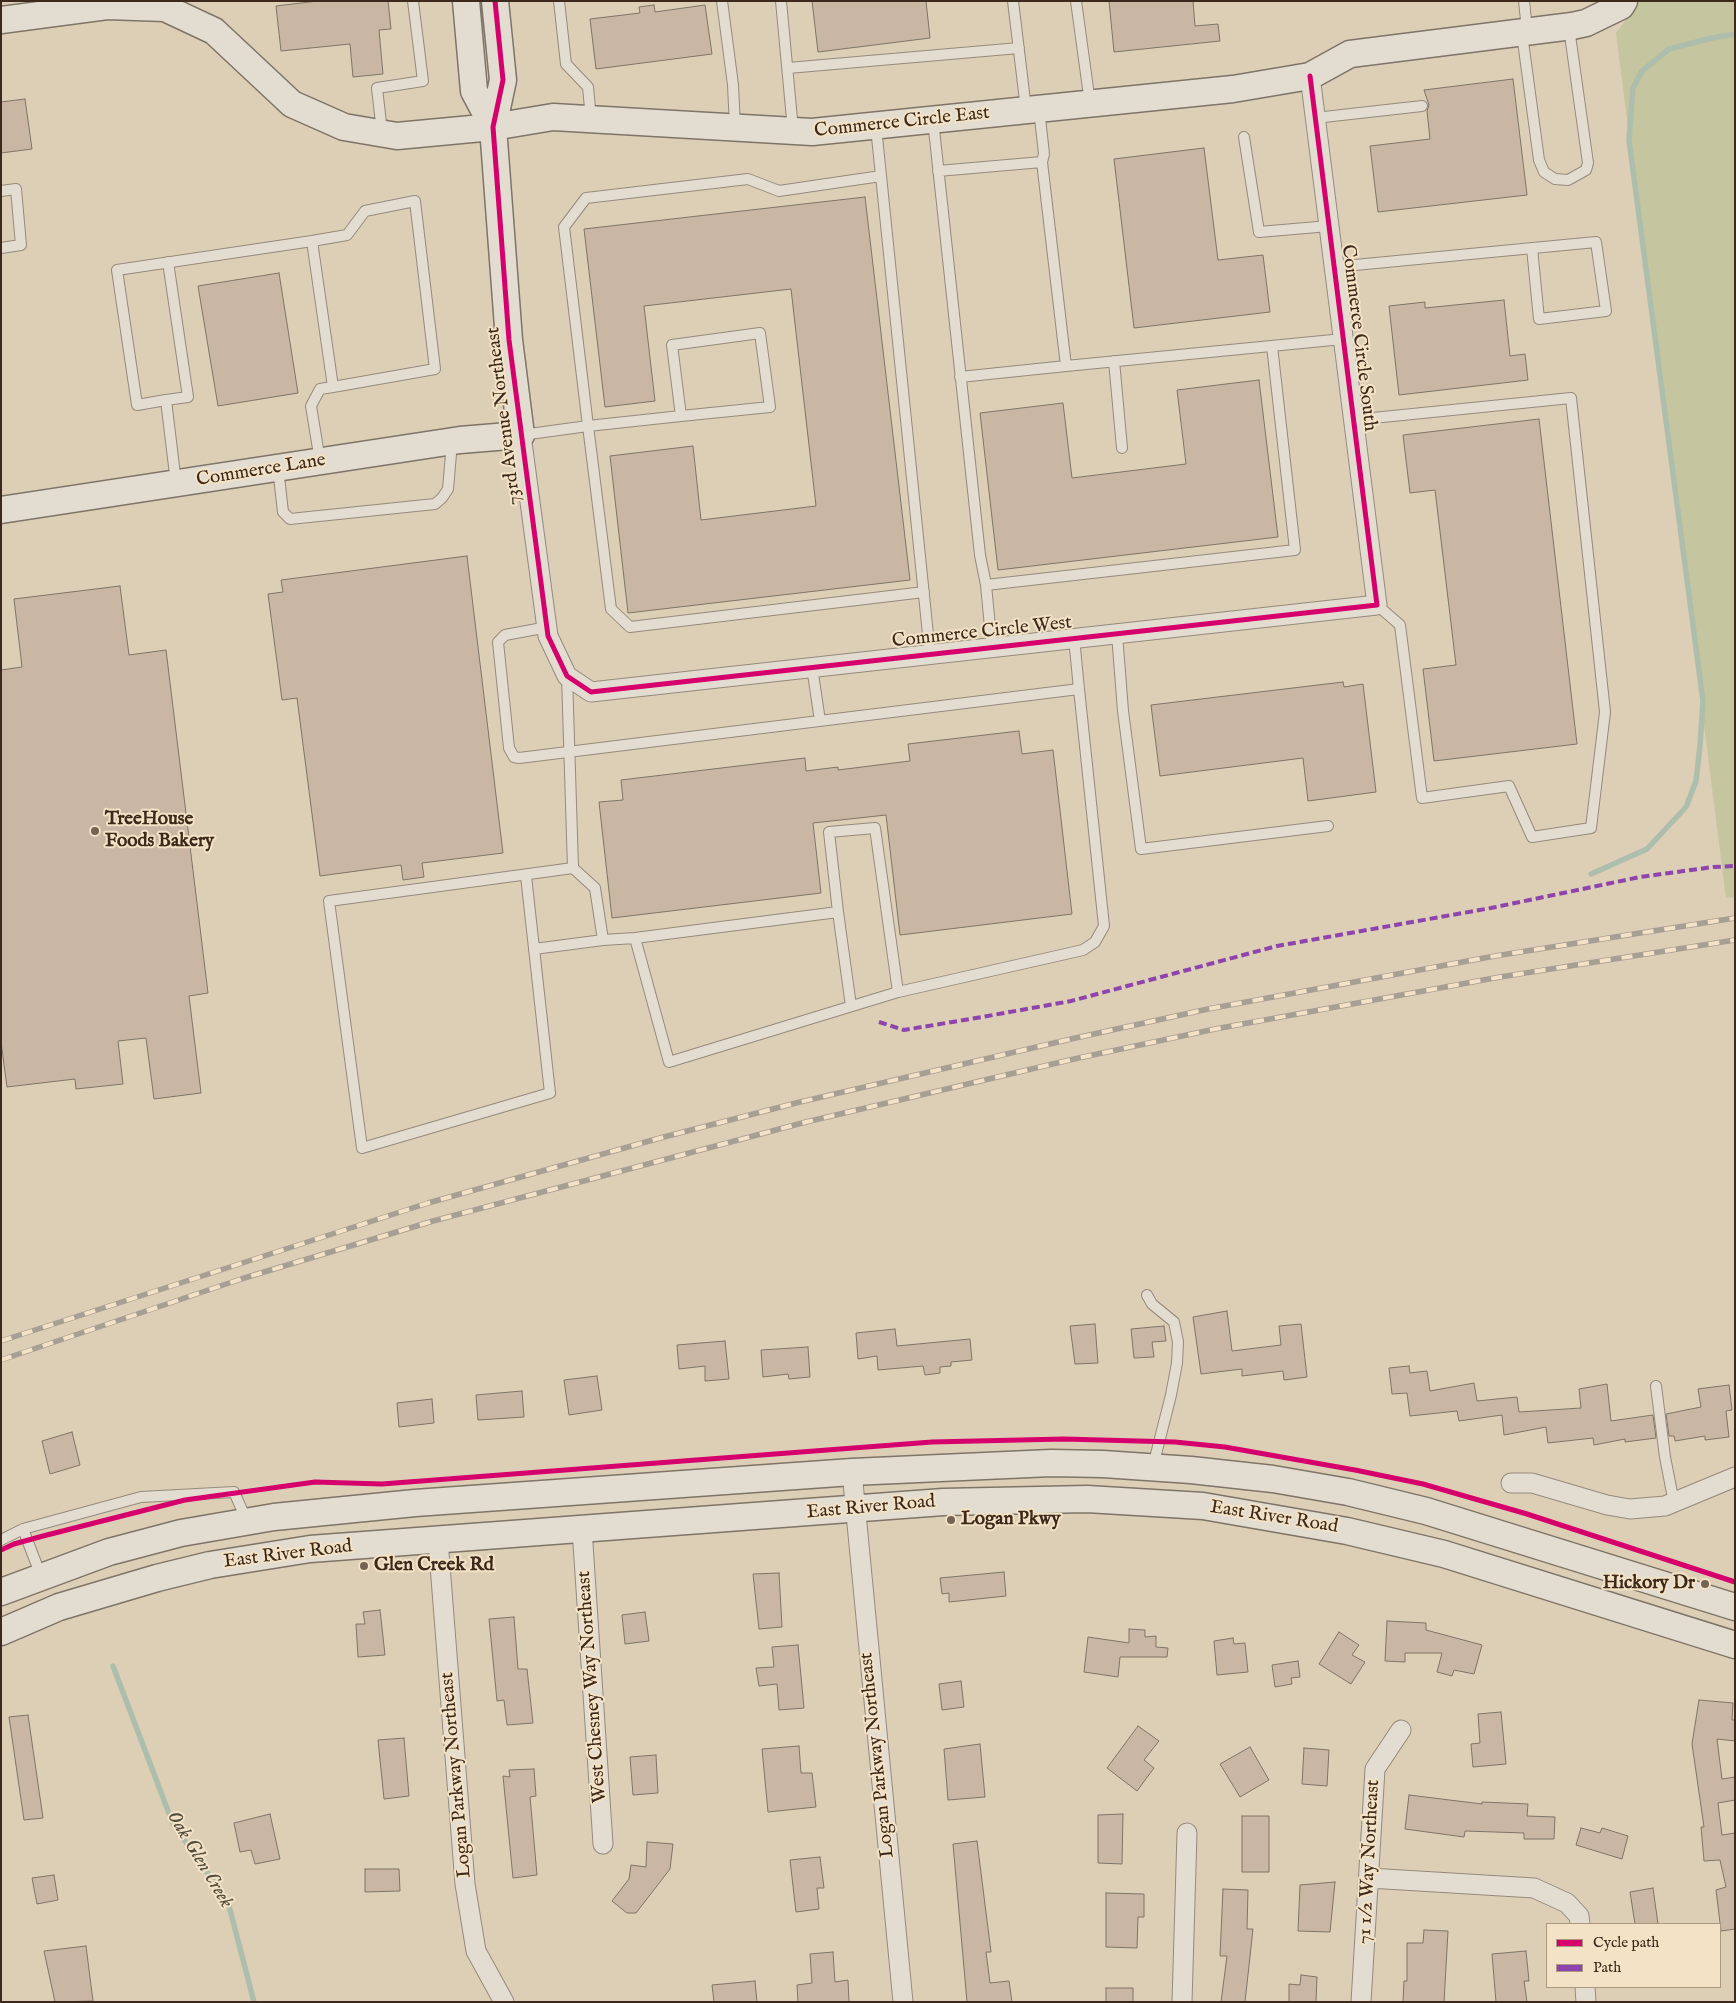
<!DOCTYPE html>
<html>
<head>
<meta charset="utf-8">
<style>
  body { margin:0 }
  #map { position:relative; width:1736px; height:2003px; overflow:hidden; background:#ddceb6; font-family:"IM FELL English",serif }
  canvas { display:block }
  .frame { position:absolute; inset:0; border:2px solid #3c291b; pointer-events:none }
  .legend { position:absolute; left:1546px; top:1923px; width:175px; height:65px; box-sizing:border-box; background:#f3e2c5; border:1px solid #aa9881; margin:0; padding:6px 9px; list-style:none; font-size:15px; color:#3c291b }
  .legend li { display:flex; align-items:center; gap:10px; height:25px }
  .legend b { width:25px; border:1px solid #aa9881 }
</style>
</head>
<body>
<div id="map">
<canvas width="1736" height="2003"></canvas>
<div class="frame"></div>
<ul class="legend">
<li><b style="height:6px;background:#d6006c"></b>Cycle path</li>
<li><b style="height:6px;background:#8e44ad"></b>Path</li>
</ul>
</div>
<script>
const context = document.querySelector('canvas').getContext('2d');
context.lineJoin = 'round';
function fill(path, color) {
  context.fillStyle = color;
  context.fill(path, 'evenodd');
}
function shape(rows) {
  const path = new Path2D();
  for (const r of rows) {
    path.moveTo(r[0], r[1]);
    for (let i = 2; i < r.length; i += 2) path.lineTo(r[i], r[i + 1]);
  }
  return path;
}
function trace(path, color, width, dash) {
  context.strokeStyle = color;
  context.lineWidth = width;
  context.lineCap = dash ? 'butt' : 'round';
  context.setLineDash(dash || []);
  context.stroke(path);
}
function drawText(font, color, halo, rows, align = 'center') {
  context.font = font + ' "IM FELL English",serif';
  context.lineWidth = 4;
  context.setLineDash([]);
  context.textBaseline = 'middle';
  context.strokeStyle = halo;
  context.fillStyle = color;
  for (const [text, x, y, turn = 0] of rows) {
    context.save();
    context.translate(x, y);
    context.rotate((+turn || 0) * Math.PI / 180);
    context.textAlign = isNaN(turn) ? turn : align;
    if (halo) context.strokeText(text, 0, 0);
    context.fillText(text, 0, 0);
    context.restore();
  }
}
fill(shape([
  [1640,1,1735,1,1735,897,1726,898,1616,33]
]), '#c5c59f');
trace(shape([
  [1591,874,1647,849,1686,807,1696,781,1700,746,1703,701,1629,140,1633,88,1642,71,1669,49,1712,38,1735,34],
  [113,1666,173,1824,228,1902,254,2002]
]), '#adbfac', 5.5);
const building = shape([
  [318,1,388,1,391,29,379,30,383,74,353,77,350,44,281,51,276,6,318,1],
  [812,1,926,1,930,38,818,52,812,1],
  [1109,1,1193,1,1195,26,1218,24,1220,41,1114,52,1109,1],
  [654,5,655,12,705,5,712,54,596,69,590,19,640,13,639,7,654,5],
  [1513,79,1527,195,1378,212,1370,146,1430,139,1427,111,1429,105,1424,90,1513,79],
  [25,99,32,149,1,153,1,102,25,99],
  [1204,148,1218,260,1263,255,1270,312,1134,328,1114,159,1204,148],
  [865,197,910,580,628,613,610,456,693,446,701,520,816,506,791,289,644,306,655,401,605,407,584,229,865,197],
  [279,273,298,393,218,406,198,286,279,273],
  [1504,300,1510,356,1525,354,1528,380,1399,395,1389,306,1425,302,1425,308,1504,300],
  [1259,380,1278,537,998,570,980,413,1063,403,1072,478,1186,464,1177,390,1259,380],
  [1539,419,1577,744,1434,761,1423,669,1456,665,1435,490,1410,493,1403,435,1539,419],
  [467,556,503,853,422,863,424,877,403,880,401,865,320,876,297,698,282,700,268,594,283,592,281,580,467,556],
  [120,586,129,655,166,650,208,993,189,996,201,1093,154,1099,146,1038,118,1041,123,1084,76,1089,75,1079,7,1087,1,1042,1,670,22,667,14,599,120,586],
  [1343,682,1344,687,1363,684,1376,792,1308,801,1303,758,1160,776,1151,705,1343,682],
  [1019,731,1022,754,1053,750,1072,914,900,935,886,815,813,823,821,893,612,918,599,802,623,800,621,780,805,758,806,771,838,767,838,770,910,761,908,744,1019,731],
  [1227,1311,1232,1351,1281,1345,1279,1326,1301,1324,1307,1377,1284,1380,1283,1371,1242,1376,1242,1369,1201,1374,1193,1317,1227,1311],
  [1095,1324,1098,1363,1075,1364,1070,1326,1095,1324],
  [1164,1326,1166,1341,1152,1342,1154,1357,1134,1358,1131,1329,1164,1326],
  [895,1329,897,1346,970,1339,972,1360,951,1362,951,1366,940,1367,940,1373,925,1375,923,1366,878,1370,877,1356,858,1359,856,1333,895,1329],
  [725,1341,729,1379,705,1381,705,1366,679,1369,677,1345,725,1341],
  [808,1347,810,1377,789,1379,788,1374,763,1377,761,1350,808,1347],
  [1409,1366,1410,1373,1427,1371,1430,1391,1474,1383,1477,1401,1517,1397,1519,1412,1581,1408,1579,1389,1607,1384,1611,1421,1653,1415,1656,1438,1625,1442,1625,1439,1594,1445,1593,1438,1548,1443,1546,1427,1504,1435,1502,1415,1459,1421,1457,1411,1410,1416,1407,1393,1392,1394,1389,1368,1409,1366],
  [597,1376,602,1410,569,1415,564,1380,597,1376],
  [1729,1385,1732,1410,1726,1411,1729,1437,1705,1440,1705,1436,1675,1441,1674,1436,1669,1436,1666,1414,1701,1407,1698,1389,1729,1385],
  [522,1391,524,1417,478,1420,476,1395,522,1391],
  [432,1399,434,1423,399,1427,397,1403,432,1399],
  [72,1432,80,1465,50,1474,42,1441,72,1432],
  [1004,1572,1006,1596,949,1602,949,1593,942,1594,940,1578,1004,1572],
  [779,1573,782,1627,759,1629,753,1574,779,1573],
  [380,1610,385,1655,358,1657,356,1624,365,1624,363,1612,380,1610],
  [645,1612,649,1641,625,1644,622,1615,645,1612],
  [514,1617,518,1669,527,1669,533,1723,507,1725,504,1700,497,1701,489,1619,514,1617],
  [1387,1621,1426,1623,1426,1630,1482,1645,1474,1674,1454,1670,1452,1676,1437,1672,1442,1653,1405,1653,1405,1662,1385,1661,1387,1621],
  [1129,1629,1145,1630,1145,1637,1156,1636,1156,1647,1168,1648,1167,1657,1120,1657,1118,1677,1084,1672,1088,1637,1129,1643,1129,1629],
  [1339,1632,1359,1645,1352,1655,1365,1662,1351,1684,1319,1664,1339,1632],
  [1233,1638,1234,1644,1245,1643,1248,1672,1217,1675,1214,1641,1233,1638],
  [798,1645,804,1708,779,1710,777,1684,759,1686,756,1668,774,1667,772,1647,798,1645],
  [1298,1661,1300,1677,1291,1678,1292,1684,1275,1687,1272,1665,1298,1661],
  [961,1681,964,1707,942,1710,939,1684,961,1681],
  [1699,1700,1733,1703,1732,1720,1735,1720,1735,1741,1717,1739,1722,1779,1735,1777,1735,1800,1718,1803,1722,1835,1735,1833,1735,1929,1721,1931,1716,1890,1726,1887,1720,1860,1704,1861,1701,1827,1704,1827,1692,1744,1699,1700],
  [1501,1712,1506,1764,1473,1767,1471,1744,1480,1743,1478,1714,1501,1712],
  [28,1715,43,1818,24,1820,9,1717,28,1715],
  [1138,1726,1159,1741,1144,1760,1154,1768,1137,1791,1107,1768,1138,1726],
  [404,1738,409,1796,384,1799,378,1740,404,1738],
  [980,1744,985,1797,948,1800,944,1749,980,1744],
  [799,1746,801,1773,812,1773,816,1807,768,1812,762,1749,799,1746],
  [1250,1747,1269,1780,1240,1797,1220,1764,1250,1747],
  [1304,1748,1329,1750,1327,1786,1302,1784,1304,1748],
  [656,1755,658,1793,633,1795,630,1757,656,1755],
  [534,1769,536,1796,530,1797,537,1875,513,1878,503,1776,510,1777,509,1770,534,1769],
  [1409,1795,1482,1804,1482,1802,1528,1804,1527,1816,1555,1817,1554,1839,1524,1839,1524,1833,1465,1831,1464,1837,1405,1829,1409,1795],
  [270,1814,280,1859,255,1864,251,1850,240,1852,234,1823,270,1814],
  [1123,1814,1122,1864,1098,1863,1098,1815,1123,1814],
  [1242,1816,1269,1816,1269,1872,1242,1872,1242,1816],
  [1581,1828,1600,1833,1602,1828,1628,1836,1622,1859,1576,1845,1581,1828],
  [977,1841,991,1952,986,1952,990,1983,1009,1981,1012,2002,967,2002,953,1844,977,1841],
  [647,1842,673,1844,670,1869,636,1913,627,1913,612,1901,629,1879,631,1865,646,1867,647,1842],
  [820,1857,824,1888,817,1888,819,1909,796,1912,790,1860,820,1857],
  [365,1869,399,1869,400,1891,365,1892,365,1869],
  [54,1875,58,1900,37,1904,32,1878,54,1875],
  [1335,1882,1330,1932,1298,1931,1300,1885,1335,1882],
  [1653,1888,1658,1924,1635,1924,1630,1892,1653,1888],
  [1223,1889,1248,1890,1247,1929,1253,1929,1245,2002,1221,2002,1227,1956,1220,1956,1223,1889],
  [1106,1893,1144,1894,1144,1917,1138,1917,1137,1948,1106,1947,1106,1893],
  [1424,1930,1448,1931,1444,2002,1403,2002,1404,1981,1407,1981,1407,1943,1423,1943,1424,1930],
  [86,1946,93,2001,55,2002,44,1951,86,1946],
  [1526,1951,1529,1981,1524,1981,1527,2002,1496,2002,1492,1954,1526,1951],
  [833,1952,835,1982,848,1980,849,2002,798,2002,797,1985,812,1983,810,1954,833,1952],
  [1301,1975,1317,1977,1316,2002,1289,2002,1289,1984,1300,1985,1301,1975],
  [755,1981,757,2002,714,2002,712,1985,755,1981],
  [1106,1988,1133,1988,1133,2002,1106,2002,1106,1988]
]);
fill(building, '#cab7a3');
trace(building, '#7e7467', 1);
const lane = shape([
  [559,1,566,64,588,87,591,119],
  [722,1,733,85,735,127],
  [781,1,793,130],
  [1013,1,1026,109],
  [1076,1,1090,103],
  [1524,1,1527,30],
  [1522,34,1539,160,1544,172,1555,179,1568,180,1586,170,1588,163,1569,28],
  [788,68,1019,48],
  [1315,118,1422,106],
  [933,120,980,555,986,585,992,648],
  [876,127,930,654],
  [382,132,377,88,423,81,413,1],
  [1244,137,1259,232,1329,226],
  [938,171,1042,162],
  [1,191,16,189,21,245,1,248],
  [1334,267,1596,242,1606,311,1539,319,1532,248],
  [1114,361,1122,448],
  [1066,366,1343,339],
  [960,377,1066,366,1042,162,1044,154,1039,109],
  [166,400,188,397,168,262],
  [681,416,770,407,760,333,672,345,681,416,588,426,564,227,586,198,748,179,779,191,881,176],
  [1353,420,1571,398,1605,712,1591,828,1532,837,1509,786,1422,798,1400,625,1377,605],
  [522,435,588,426,611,609,630,627,924,592],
  [320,461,311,406,320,389,333,387,435,369,415,201,365,211,347,235,312,241,333,387],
  [278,468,283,512,290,519,435,504,442,498,448,489,452,442],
  [176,483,166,400,137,405,117,270,312,241],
  [986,585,1295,550,1272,346],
  [548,627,505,635,498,642,509,748,514,757,519,758,1079,689,1104,926,1095,942,1083,950,898,992,669,1062,635,938,603,940,595,888,573,868],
  [1117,634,1123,711,1141,849,1328,826],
  [1074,638,1079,689],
  [812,667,820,721],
  [526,876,550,1093,362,1148,329,901,573,868,567,676],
  [838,912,829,832,875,828,898,992],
  [635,938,838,912,851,1006],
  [534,949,603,940],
  [1147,1295,1152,1304,1174,1322,1178,1342,1177,1363,1171,1395,1153,1466],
  [1656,1386,1665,1457,1674,1503],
  [1,1540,23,1529],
  [41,1576,23,1529,141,1497,234,1492,247,1521]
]);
const street = shape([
  [521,435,548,636,567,676,591,692,1377,605,1310,76],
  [852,1472,903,2002],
  [1511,1483,1532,1483,1607,1505,1630,1509,1665,1506,1735,1477],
  [582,1529,603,1844],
  [438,1540,465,1884,476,1951,504,2002],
  [1369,1878,1534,1888,1567,1903,1579,1916,1580,1924],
  [1585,1987,1586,2002],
  [1182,2002,1187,1833],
  [1361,2002,1375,1769,1401,1730]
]);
const secondary = shape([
  [466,1,474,91,493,127],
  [1,20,107,6,165,8,214,31,292,104,344,127,397,136,493,127,553,117,812,132,1233,89,1310,76,1350,54,1572,26,1586,23,1621,6,1624,1],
  [1,510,460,440,521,435,509,340,493,127,503,80,495,1],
  [1,1592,109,1552,181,1533,274,1517,415,1503,852,1472,1051,1463,1103,1464,1191,1470,1273,1479,1348,1492,1426,1511,1735,1607],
  [1,1632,59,1607,157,1578,210,1565,310,1549,943,1502,1087,1499,1203,1506,1347,1531,1444,1554,1735,1645]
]);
trace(lane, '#958a7c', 12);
trace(street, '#958a7c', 21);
trace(secondary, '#7e7467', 29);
trace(lane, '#e3dcd0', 10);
trace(street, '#e3dcd0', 19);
trace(secondary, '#e3dcd0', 26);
const rail = shape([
  [1,1341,428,1203,660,1138,800,1102,1071,1039,1208,1009,1495,956,1735,918],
  [1,1360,241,1279,433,1221,806,1122,1074,1059,1215,1029,1500,977,1735,940]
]);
trace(rail, '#a79e94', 5.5);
trace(rail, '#f3e2c5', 4, [11]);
trace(shape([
  [879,1022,904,1030,982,1017,1071,1001,1277,946,1491,908,1640,877,1713,867,1735,866]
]), '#8e44ad', 4, [8, 4]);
trace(shape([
  [495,1,503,80,493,127,509,340,548,636,567,676,591,692,1377,605,1310,76],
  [1,1550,14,1544,43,1536,185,1500,315,1482,382,1484,932,1442,1064,1439,1175,1442,1225,1447,1355,1470,1423,1484,1527,1514,1735,1582]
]), '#d6006c', 5);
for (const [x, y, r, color] of [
  [95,831,5,"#746351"],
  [951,1520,5,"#746351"],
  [364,1566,5,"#746351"],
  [1705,1584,5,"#746351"]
]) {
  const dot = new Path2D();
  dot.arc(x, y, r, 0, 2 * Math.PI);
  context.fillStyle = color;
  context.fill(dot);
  trace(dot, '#f3e2c5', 2);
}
drawText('19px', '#3c291b', '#f3e2c5', [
  ["Commerce Circle East",902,123,-6],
  ["Commerce Circle South",1358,338,83],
  ["73rd Avenue Northeast",505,416,-97],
  ["Commerce Lane",261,471,-9],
  ["Commerce Circle West",982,633,-6],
  ["East River Road",871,1508,-5],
  ["East River Road",1274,1518,9],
  ["East River Road",288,1555,-7],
  ["West Chesney Way Northeast",593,1687,-94],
  ["Logan Parkway Northeast",878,1755,-96],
  ["Logan Parkway Northeast",457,1775,-95],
  ["71 1/2 Way Northeast",1370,1862,-87]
]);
drawText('bold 19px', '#3c291b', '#f3e2c5', [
  ["TreeHouse",105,820],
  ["Foods Bakery",105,842],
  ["Logan Pkwy",961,1520],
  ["Glen Creek Rd",374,1566],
  ["Hickory Dr",1695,1584,"right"]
], 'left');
drawText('italic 20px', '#534d3e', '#f3e2c5', [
  ["Oak Glen Creek",199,1860,59]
]);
</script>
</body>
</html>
